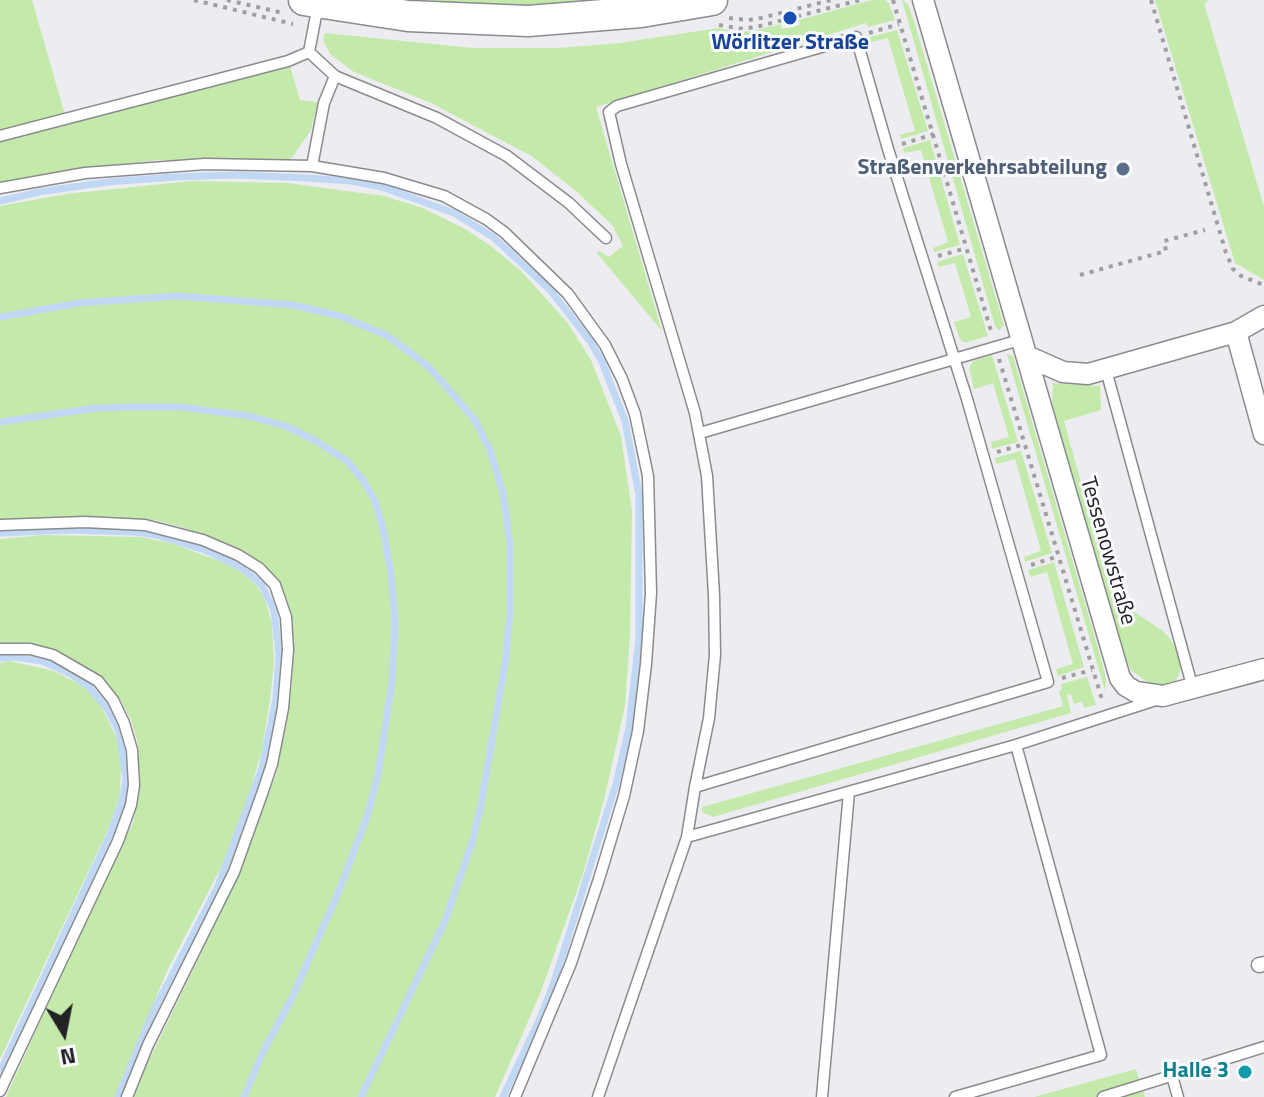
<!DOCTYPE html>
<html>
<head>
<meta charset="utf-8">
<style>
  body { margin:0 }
  #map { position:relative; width:1264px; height:1097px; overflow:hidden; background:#ededf1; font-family:"Titillium Web",sans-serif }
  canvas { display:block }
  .north { position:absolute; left:24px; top:993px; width:80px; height:80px; -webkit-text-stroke:6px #fafbfe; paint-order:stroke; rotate:170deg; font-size:22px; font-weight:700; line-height:32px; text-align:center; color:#222224 }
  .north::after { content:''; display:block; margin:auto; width:28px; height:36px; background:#222224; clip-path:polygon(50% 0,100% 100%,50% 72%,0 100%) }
</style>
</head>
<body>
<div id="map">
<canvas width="1264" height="1097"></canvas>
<div class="north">N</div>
</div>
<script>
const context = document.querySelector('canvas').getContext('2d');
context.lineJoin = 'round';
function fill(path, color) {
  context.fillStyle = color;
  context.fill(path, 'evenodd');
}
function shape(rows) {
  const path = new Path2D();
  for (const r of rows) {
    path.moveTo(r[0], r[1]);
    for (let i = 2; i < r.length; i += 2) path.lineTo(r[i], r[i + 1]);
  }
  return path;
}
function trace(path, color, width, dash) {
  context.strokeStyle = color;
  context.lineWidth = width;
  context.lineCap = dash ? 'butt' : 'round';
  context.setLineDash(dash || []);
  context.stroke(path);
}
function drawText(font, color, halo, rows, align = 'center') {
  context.font = font + ' "Titillium Web",sans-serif';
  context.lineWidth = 6;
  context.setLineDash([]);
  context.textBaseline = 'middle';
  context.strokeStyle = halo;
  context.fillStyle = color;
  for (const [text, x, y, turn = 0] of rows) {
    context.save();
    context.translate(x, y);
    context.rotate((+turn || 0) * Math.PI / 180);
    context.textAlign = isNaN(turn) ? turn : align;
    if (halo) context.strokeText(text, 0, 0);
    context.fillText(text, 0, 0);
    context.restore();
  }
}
fill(shape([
  [0,0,32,0,65,115,0,130],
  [373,0,643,0,554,8],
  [872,0,885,0,889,3,895,20,868,27,866,23,596,107,662,331,596,252,599,251,609,257,623,246,612,225,578,193,533,157,431,103,354,72,330,54,323,40,325,33,473,48,558,48,620,43,718,28,736,32,753,31,780,24,782,29,800,25,799,20],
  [902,0,908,4,914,21,1004,325,999,331,995,326],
  [1155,0,1210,0,1204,3,1264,207,1264,280,1235,263],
  [897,30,928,131,901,139,900,135,915,131,888,38,871,42,870,37],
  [290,66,300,100,318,102,311,130,292,158,281,161,159,160,95,167,0,183,0,139,277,67],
  [930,140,960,245,934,252,933,248,948,242,921,150,904,153,903,148],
  [191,181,287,183,384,196,423,208,465,229,491,246,522,272,567,322,591,360,621,436,632,511,630,635,625,706,604,800,583,874,540,994,495,1097,134,1097,145,1069,235,884,277,772,292,687,293,622,282,588,259,562,240,550,188,529,155,520,90,516,0,520,0,206,66,194],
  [963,254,988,336,967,342,963,342,959,337,954,322,971,317,955,263,938,267,937,262],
  [1007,354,1013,356,1100,655,1106,679,1105,691],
  [992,355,1018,442,992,449,991,442,1009,437,993,383,974,389,969,368,973,361],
  [1053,383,1100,386,1101,410,1064,421,1112,594,1118,601,1163,631,1171,640,1178,653,1181,669,1176,681,1171,684,1160,686,1147,682,1131,670,1126,659,1052,413],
  [1021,451,1052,553,1025,562,1024,557,1041,551,1015,459,996,464,995,458],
  [44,535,141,537,174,544,220,561,243,573,257,586,265,600,272,623,274,663,270,700,262,750,250,791,226,858,167,971,115,1097,6,1097,96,898,133,823,140,790,138,743,131,720,120,699,106,682,72,658,45,647,28,644,0,644,0,539],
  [1054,562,1084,667,1058,676,1056,669,1073,664,1047,572,1030,577,1028,570],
  [10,661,54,671,81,685,97,697,117,739,121,765,120,796,107,832,0,1059,0,663],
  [1087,677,1096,705,1084,708,1082,702,1074,704,1071,694,1067,695,1071,713,713,817,702,812,702,807,1063,706,1059,691,1062,689,1061,684],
  [1136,1069,1145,1097,1034,1097]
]), '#c4eaab');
trace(shape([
  [0,201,39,192,108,182,175,177,236,175,307,178,351,181,382,187,454,213,493,237,550,290,590,341,602,362,625,421,639,495,639,638,629,728,616,784,554,982,541,1016,503,1097],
  [0,317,79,303,178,296,293,305,340,316,388,336,430,368,475,420,490,450,503,493,510,543,510,615,505,664,481,805,472,843,445,921,361,1097],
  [0,422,97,408,126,407,180,407,249,416,288,427,316,441,347,461,363,480,375,501,382,524,391,573,395,623,392,682,378,775,367,817,339,891,292,998,263,1052,244,1097],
  [0,533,69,530,135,532,156,535,205,550,242,568,261,584,274,610,279,654,276,699,262,768,218,886,153,1012,118,1097],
  [0,658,15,657,42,661,71,674,90,688,108,710,119,732,126,779,123,799,109,837,0,1072]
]), '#c0d8f3', 7);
const service = shape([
  [309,52,335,76,437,118,507,156,569,203,606,238],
  [0,136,288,61,309,52,318,5],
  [312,166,324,103,335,76],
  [0,188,85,173,205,164,312,166,384,178,444,196,486,219,504,232,568,294,605,345,622,379,635,414,648,476,651,593,646,664,638,731,624,796,599,879,571,963,515,1097],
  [1106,370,1193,689],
  [700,433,1023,339],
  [0,525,85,522,145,525,203,540,238,555,259,568,275,585,286,617,288,650,283,708,272,764,263,791,234,872,148,1045,127,1097],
  [0,649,30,649,53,655,98,681,113,700,124,723,132,750,134,785,131,805,118,841,0,1091],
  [687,837,695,787,709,718,715,655,714,595,707,476,695,413,621,164,609,112,617,106,856,37,888,149,967,399,1048,682,695,787],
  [1172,1076,1178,1097],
  [598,1097,687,837,1016,745,1159,699],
  [822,1097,849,792],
  [955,1097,1101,1055,1016,745],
  [1103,1097,1264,1047]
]);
const pedestrian = shape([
  [1259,965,1264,964]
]);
const minor = shape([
  [923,0,1120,678,1126,686,1136,692,1163,696,1264,669],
  [1236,332,1264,434],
  [1029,357,1063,372,1088,374,1236,332,1264,316]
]);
const primary = shape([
  [304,0,408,16,528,21,641,12,712,0]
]);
trace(service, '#8b8b8e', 13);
trace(pedestrian, '#8b8b8e', 17);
trace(minor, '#8b8b8e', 23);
trace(primary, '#8b8b8e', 33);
trace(shape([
  [194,0,293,24],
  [227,0,283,13],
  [893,0,991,331],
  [1151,0,1226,253,1233,269,1241,276,1264,285],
  [729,18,748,20,761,18,831,0],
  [719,25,743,29,760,26,860,0],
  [869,33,899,24],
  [902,144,934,134],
  [938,256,967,248],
  [1080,275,1166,251,1164,241,1205,230],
  [999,359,1103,703],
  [997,452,1025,444],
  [1031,565,1059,556],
  [1062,678,1092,670]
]), '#9f9fa2', 4, [4, 6]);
trace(service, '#fff', 10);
trace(pedestrian, '#fff', 14);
trace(minor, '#fff', 20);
trace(primary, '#fff', 30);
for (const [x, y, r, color] of [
  [790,18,8,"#1a4fb4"],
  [1123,169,8,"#5c6f8a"],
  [1245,1072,8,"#0f9aa8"]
]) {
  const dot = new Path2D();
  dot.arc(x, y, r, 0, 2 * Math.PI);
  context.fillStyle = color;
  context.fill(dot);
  trace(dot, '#fafbfe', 3);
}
drawText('bold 22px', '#164399', '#fafbfe', [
  ["Wörlitzer Straße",790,44]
]);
drawText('bold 22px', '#4e5e75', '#fafbfe', [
  ["Straßenverkehrsabteilung",1107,169]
], 'right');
drawText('22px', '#222224', '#fafbfe', [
  ["Tessenowstraße",1107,551,74]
]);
drawText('bold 22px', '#0d838f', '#fafbfe', [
  ["Halle 3",1229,1072]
], 'right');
</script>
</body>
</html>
